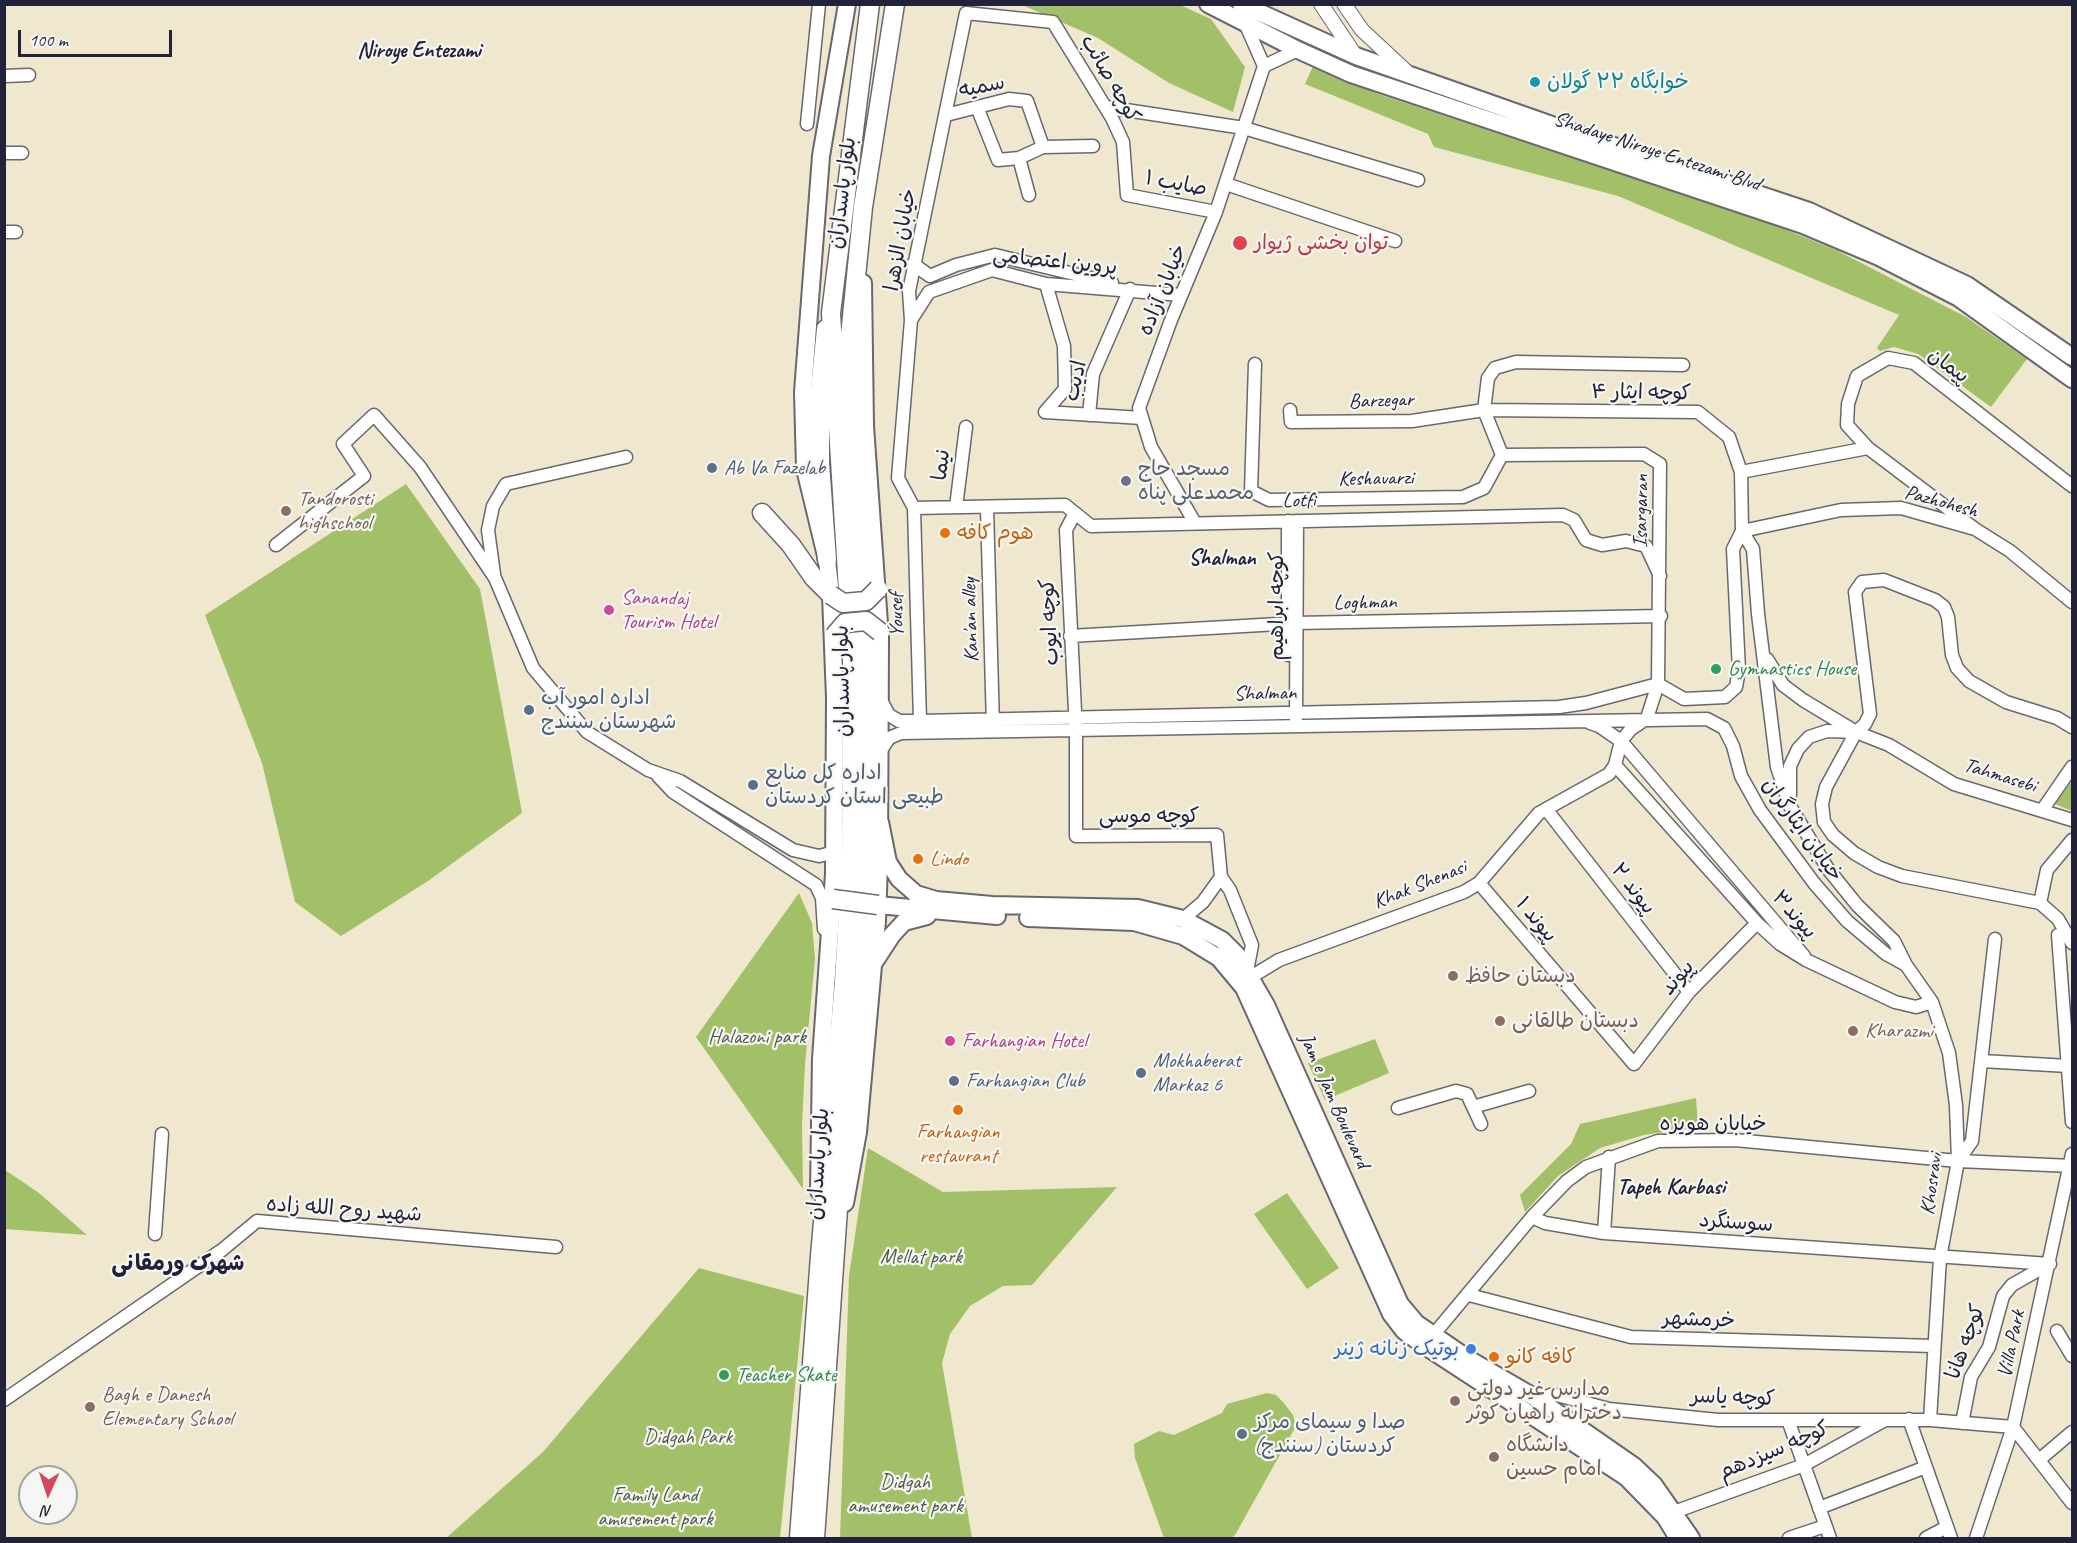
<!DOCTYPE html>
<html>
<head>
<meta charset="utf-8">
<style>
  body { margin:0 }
  #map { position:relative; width:2077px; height:1543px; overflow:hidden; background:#f0e7cf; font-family:Caveat,sans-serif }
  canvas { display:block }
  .frame { position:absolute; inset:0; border:6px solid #22223b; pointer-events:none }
  .north { position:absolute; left:18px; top:1465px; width:60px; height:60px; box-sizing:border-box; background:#f6f6f2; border:2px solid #a1a1a9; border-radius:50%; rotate:183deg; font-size:16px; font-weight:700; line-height:24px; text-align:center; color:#22223b }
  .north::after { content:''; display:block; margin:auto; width:21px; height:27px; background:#d1495b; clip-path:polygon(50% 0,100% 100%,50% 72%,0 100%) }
  .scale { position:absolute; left:18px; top:30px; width:154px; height:27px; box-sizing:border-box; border:3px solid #22223b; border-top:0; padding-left:8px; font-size:18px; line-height:21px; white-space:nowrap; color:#22223b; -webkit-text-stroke:4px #f6f6f2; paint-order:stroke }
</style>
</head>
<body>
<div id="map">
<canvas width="2077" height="1543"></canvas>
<div class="frame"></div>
<div class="north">N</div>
<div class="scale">100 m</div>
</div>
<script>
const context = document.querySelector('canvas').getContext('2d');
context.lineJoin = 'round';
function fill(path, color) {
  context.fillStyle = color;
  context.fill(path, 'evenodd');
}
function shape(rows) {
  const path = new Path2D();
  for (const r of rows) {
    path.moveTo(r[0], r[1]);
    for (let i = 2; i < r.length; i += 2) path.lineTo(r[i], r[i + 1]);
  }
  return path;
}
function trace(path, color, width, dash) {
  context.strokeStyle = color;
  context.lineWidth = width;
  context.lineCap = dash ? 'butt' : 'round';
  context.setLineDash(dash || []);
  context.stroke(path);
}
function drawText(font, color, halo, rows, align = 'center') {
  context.font = font + ' Caveat,"Playpen Sans Arabic",sans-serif';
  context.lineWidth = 4.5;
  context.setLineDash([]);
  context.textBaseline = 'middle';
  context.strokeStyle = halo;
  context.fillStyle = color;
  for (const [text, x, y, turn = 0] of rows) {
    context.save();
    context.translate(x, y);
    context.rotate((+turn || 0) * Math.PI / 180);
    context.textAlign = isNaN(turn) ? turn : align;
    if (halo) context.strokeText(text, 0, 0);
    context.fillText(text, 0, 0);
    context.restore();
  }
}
fill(shape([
  [1022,5,1180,5,1211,19,1245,67,1233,112,1169,83,1098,38],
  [1313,66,1378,94,1772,224,1836,250,1966,317,2027,359,1991,407,1918,354,1894,347,1880,351,1877,348,1899,315,1618,196,1434,147,1428,134,1305,84],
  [406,484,480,589,522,813,428,881,341,936,295,902,262,763,205,615],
  [2072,781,2072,811,2055,804],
  [799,893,812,923,815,959,805,1064,802,1125,803,1189,696,1037],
  [1375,1039,1389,1073,1325,1100,1308,1063],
  [1696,1098,1698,1127,1644,1135,1600,1148,1558,1176,1525,1212,1520,1195,1571,1144,1580,1124],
  [868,1148,943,1192,1117,1187,1032,1285,1003,1286,970,1306,950,1334,942,1363,972,1538,840,1538,849,1276],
  [5,1170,39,1193,87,1235,5,1229],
  [1287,1193,1339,1268,1307,1289,1254,1214],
  [699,1268,804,1296,780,1538,446,1538,543,1452],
  [1267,1393,1276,1395,1283,1402,1293,1415,1296,1426,1235,1535,1231,1538,1164,1538,1135,1458,1134,1444,1159,1431,1174,1435,1222,1413,1227,1404]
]), '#a2c067');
const minor = shape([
  [1245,23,1264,66],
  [1264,66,1298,50],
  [4,76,29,75],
  [977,107,998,160,1019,158,1043,147,1093,146],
  [1106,107,1244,128,1418,180],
  [946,115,1009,99,1027,101,1043,147],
  [807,124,819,4],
  [4,153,22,153],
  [1019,158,1029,195],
  [1226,184,1395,241],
  [4,232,16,232],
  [913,264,930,276,956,265,995,255,1112,283],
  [911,320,929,292,992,270,1046,284,1181,295],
  [1255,364,1251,491,1269,500,1463,497,1484,488,1502,455],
  [1045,412,1065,389,1064,346,1046,284],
  [1045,412,1142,418],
  [1089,415,1093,374,1130,289],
  [1502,455,1644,454,1660,464,1658,684,1647,718],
  [1502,455,1484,410,1488,378,1495,368,1516,362,1683,365],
  [1741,472,1868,448],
  [956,507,966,427],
  [987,507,993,727],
  [914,508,1065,505,1091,526,1563,515,1574,520,1586,540,1602,545,1626,541,1646,546,1660,576],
  [1075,513,1066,530,1076,731,1076,836,1217,835,1221,877,1230,890,1252,945,1247,971],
  [1288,521,1288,655],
  [1195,523,1151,447,1139,408,1171,320,1216,212,1264,66],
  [1975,529,1868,448,1847,425,1848,404,1857,376,1888,358,1914,363,2072,486],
  [1742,531,1753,549,1758,614,1777,767,1790,806,1828,869,1857,905,1894,941,1906,965,1932,1002,1949,1053,1956,1105,1958,1161,1940,1258,1930,1420],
  [1742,531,1841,510,1901,508,1975,529,2010,551,2072,602],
  [276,545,364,476,343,444,374,415,420,467,495,578,533,668,587,732,648,770,680,781,793,850,819,856,835,852],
  [494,574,488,530,493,506,506,484,626,457],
  [1070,636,1296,623,1661,616],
  [1767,659,1783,685,1803,700,1856,732,1889,745,1954,784,2072,820],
  [881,700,889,715,899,721,920,721,1559,707,1586,703,1658,684,1684,699,1725,697,1736,687,1739,670,1733,549,1742,531,1741,472,1729,437,1698,412,1484,410,1412,421,1291,422,1290,410],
  [1296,719,1297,521],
  [920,721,914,508,898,478,911,320,909,291,966,13,1053,22,1112,118,1123,142,1127,195,1216,212],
  [1590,723,1599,726,1621,741,1804,956],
  [1856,732,1826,787,1822,804,1824,822,1833,835,1854,853,1878,867,1902,876,2040,903,2047,870,2072,840],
  [880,752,889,738,901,733,1707,719,1724,728,1733,746,1741,776,1760,810,1814,883,1847,921,1886,954,1906,965],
  [1615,765,1757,923,1780,944,1806,960,1895,1002,1916,1007,1932,1002],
  [658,776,673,792,816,885,822,898,824,929],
  [1790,795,1790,766,1798,749,1809,737,1827,731,1856,732,1865,724,1870,714,1855,592,1862,582,1884,580,1935,600,1944,607,1948,617,1952,655,1957,668,1969,681,2006,702,2057,718,2072,727],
  [1546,809,1689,992],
  [2043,809,2072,767],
  [1479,883,1634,1064,1689,992,1757,923],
  [2040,903,2058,919,2072,943],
  [1183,919,1203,902,1221,877],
  [2058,935,2072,1122],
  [1251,977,1279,960,1464,892,1479,883,1539,813,1609,774,1615,765,1621,741,1631,729,1646,719],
  [1982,1061,2068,1066],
  [1473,1107,1529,1091],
  [1398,1108,1456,1091,1467,1094,1481,1124],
  [1958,1161,1972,1141,1995,939],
  [1532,1217,1545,1223,1604,1233,2050,1264],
  [1604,1233,1609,1157],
  [155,1234,162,1134],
  [1469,1295,1631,1337,1933,1346],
  [2057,1331,2072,1356],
  [1434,1334,1532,1217,1567,1181,1586,1167,1658,1141,1735,1140,1958,1161,2072,1166],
  [4,1400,222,1250,257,1221,556,1247],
  [1539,1400,1553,1394,1609,1409,1718,1420,1930,1420,2013,1427],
  [1909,1419,1951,1538],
  [1788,1420,1830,1538],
  [1962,1423,1971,1377,1989,1347,2003,1296,2012,1285,2049,1264],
  [2013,1427,2072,1503],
  [2039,1460,2072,1432],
  [1819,1508,1926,1467],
  [1674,1512,1804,1465,1885,1420],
  [1789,1538,1825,1526],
  [1926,1538,1947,1527],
  [1976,1538,2013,1427,2072,1154]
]);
const tertiary = shape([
  [1321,4,1355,55],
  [1344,4,1362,30,1407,72]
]);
const secondary = shape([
  [1208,4,1298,50,1351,74,1803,225,1879,257,1959,298,2072,379],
  [1241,4,1356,56,1566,130,1809,211,1967,285,2072,357],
  [880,822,888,862,899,879,916,894,936,900,992,905,1138,908,1183,919,1222,940,1237,955,1266,1005,1400,1304,1416,1323,1470,1360,1539,1400,1634,1466,1654,1485,1691,1538],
  [878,905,997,916],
  [1028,918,1134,922,1183,936,1219,958,1244,988,1391,1314,1404,1331,1422,1344,1626,1477,1665,1517,1678,1538],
  [875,961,892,935,904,922,927,916],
  [819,1191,821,1059,834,874,835,698,831,595,827,560,805,469,803,392,821,156,847,4],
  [845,1203,858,1132,877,921,879,863,880,638,865,426,863,283]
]);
const primary = shape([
  [826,329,820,389,820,463,827,560],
  [762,513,791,545,814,578,831,595],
  [799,1538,820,1256,844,982,851,858,852,656,831,313,870,4],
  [815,1538,844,1123,858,983,865,859,867,656,849,346,863,207,895,4]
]);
trace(minor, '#6a676f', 15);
trace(tertiary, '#6a676f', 16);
trace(secondary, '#6a676f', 20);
trace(primary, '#6a676f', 21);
trace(minor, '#fff', 12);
trace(tertiary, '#fff', 14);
trace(secondary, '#fff', 16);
trace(primary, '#fff', 18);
const primaryBridge = shape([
  [831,595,843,603,866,601,878,589],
  [834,636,845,623,866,621,880,632],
  [833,899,878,905]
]);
trace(primaryBridge, '#6a676f', 21, []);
trace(primaryBridge, '#fff', 18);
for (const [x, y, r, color] of [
  [1535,82,6,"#0f9aa8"],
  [1240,243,8,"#e0444e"],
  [712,468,6,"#5c6f8a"],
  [1126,481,6,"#6b7280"],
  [286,511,6,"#8d6e63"],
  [945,533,6,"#e8710a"],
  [609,610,6,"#d1479c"],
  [1716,669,6,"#2e9e5b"],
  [529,710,6,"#5c6f8a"],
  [753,785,6,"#5c6f8a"],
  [918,859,6,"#e8710a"],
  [1453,976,6,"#8d6e63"],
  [1500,1021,6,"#8d6e63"],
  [1853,1031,6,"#8d6e63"],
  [950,1041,6,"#d1479c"],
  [1141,1073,6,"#5c6f8a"],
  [954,1081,6,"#5c6f8a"],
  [958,1110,6,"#e8710a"],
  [1471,1349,6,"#3f7fe0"],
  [1494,1357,6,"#e8710a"],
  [724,1375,6,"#2e9e5b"],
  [1455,1401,6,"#8d6e63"],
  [90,1407,6,"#8d6e63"],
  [1242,1434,6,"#5c6f8a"],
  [1494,1457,6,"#8d6e63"]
]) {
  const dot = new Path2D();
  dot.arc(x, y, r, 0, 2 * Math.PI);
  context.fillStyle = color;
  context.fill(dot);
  trace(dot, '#f6f6f2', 2);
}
drawText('21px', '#22223b', '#f6f6f2', [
  ["کوچه صائب",1110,79,60],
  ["سمیه",982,87,-11],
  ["Shadaye Niroye Entezami Blvd",1657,152,18],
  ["صایب ۱",1176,184,11],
  ["بلوار پاسداران",843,193,-83],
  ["خیابان الزهرا",901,240,-80],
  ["پروین اعتصامی",1055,262,6],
  ["خیابان آزاده",1163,290,-68],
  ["پیمان",1948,366,36],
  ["ادیب",1076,381,-77],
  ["کوچه ایثار ۴",1641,393,1],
  ["Barzegar",1381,401,-2],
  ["نیما",942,465,-83],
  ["Keshavarzi",1376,479,-1],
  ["Lotfi",1299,501,-1],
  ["Pazhohesh",1941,502,15],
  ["Isargaran",1641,511,-90],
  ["Loghman",1365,603,-1],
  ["کوچه ابراهیم",1277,606,-90],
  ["Yousef",897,615,-91],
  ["Kan'an alley",971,620,-92],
  ["کوچه ایوب",1050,622,-93],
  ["بلوار پاسداران",843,681,-91],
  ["Shalman",1265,694,-1],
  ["Tahmasebi",2000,776,17],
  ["کوچه موسی",1149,816],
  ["خیابان ایثارگران",1802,830,54],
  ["Khak Shenasi",1420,885,-22],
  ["پیوند ۲",1633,889,52],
  ["پیوند۳",1794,915,49],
  ["پیوند ۱",1536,920,50],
  ["پیوند",1678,978,-49],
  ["Jam e Jam Boulevard",1334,1101,66],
  ["خیابان هویزه",1713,1124],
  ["بلوار پاسداران",819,1164,-86],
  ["Khosravi",1932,1184,-82],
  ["شهید روح الله زاده",344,1210,4],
  ["سوسنگرد",1736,1223,4],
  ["خرمشهر",1699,1320,2],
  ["کوچه هانا",1966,1342,-70],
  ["Villa Park",2012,1344,-78],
  ["کوچه یاسر",1733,1398,2],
  ["کوچه سیزدهم",1774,1451,-23]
]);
drawText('21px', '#0d838f', '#f6f6f2', [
  ["خوابگاه ۲۲ گولان",1547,82]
], 'left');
drawText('21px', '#be3a42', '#f6f6f2', [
  ["توان بخشی ژیوار",1254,243]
], 'left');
drawText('21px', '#4e5e75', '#f6f6f2', [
  ["Ab Va Fazelab",724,468],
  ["اداره امور آب",541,698],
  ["شهرستان سنندج",541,722],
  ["اداره کل منابع",765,773],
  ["طبیعی استان کردستان",765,797],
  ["Mokhaberat",1153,1061],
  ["Markaz 6",1153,1085],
  ["Farhangian Club",966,1081],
  ["صدا و سیمای مرکز",1254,1422],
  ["کردستان (سنندج)",1254,1446]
], 'left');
drawText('21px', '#5b616d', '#f6f6f2', [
  ["مسجد حاج",1138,469],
  ["محمدعلی پناه",1138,493]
], 'left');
drawText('21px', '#785e54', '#f6f6f2', [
  ["Tandorosti",298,499],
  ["highschool",298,523],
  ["دبستان حافظ",1465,976],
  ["دبستان طالقانی",1512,1021],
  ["Kharazmi",1865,1031],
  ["مدارس غیر دولتی",1467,1389],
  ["دخترانه راهیان کوثر",1467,1413],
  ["Bagh e Danesh",102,1395],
  ["Elementary School",102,1419],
  ["دانشگاه",1506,1445],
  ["امام حسین",1506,1469]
], 'left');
drawText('21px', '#c56008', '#f6f6f2', [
  ["هوم کافه",957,533],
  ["Lindo",930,859],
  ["Farhangian",958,1132,"center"],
  ["restaurant",958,1156,"center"],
  ["کافه کانو",1506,1357]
], 'left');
drawText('21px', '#b23c85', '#f6f6f2', [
  ["Sanandaj",621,598],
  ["Tourism Hotel",621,622],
  ["Farhangian Hotel",962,1041]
], 'left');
drawText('21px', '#27864d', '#f6f6f2', [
  ["Gymnastics House",1728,669],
  ["Teacher Skate",736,1375]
], 'left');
drawText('21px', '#4f594a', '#f6f6f2', [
  ["Halazoni park",757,1037],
  ["Mellat park",921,1257],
  ["Didgah Park",688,1437],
  ["Didgah",905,1482],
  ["amusement park",905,1506],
  ["Family Land",655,1495],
  ["amusement park",655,1519]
]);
drawText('21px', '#366cbe', '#f6f6f2', [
  ["بوتیک زنانه ژینر",1459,1349]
], 'right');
drawText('bold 22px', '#22223b', '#f6f6f2', [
  ["Niroye Entezami",419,51],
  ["Shalman",1222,559],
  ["Tapeh Karbasi",1671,1188],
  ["شهرک ورمقانی",178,1264]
]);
</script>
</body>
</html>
